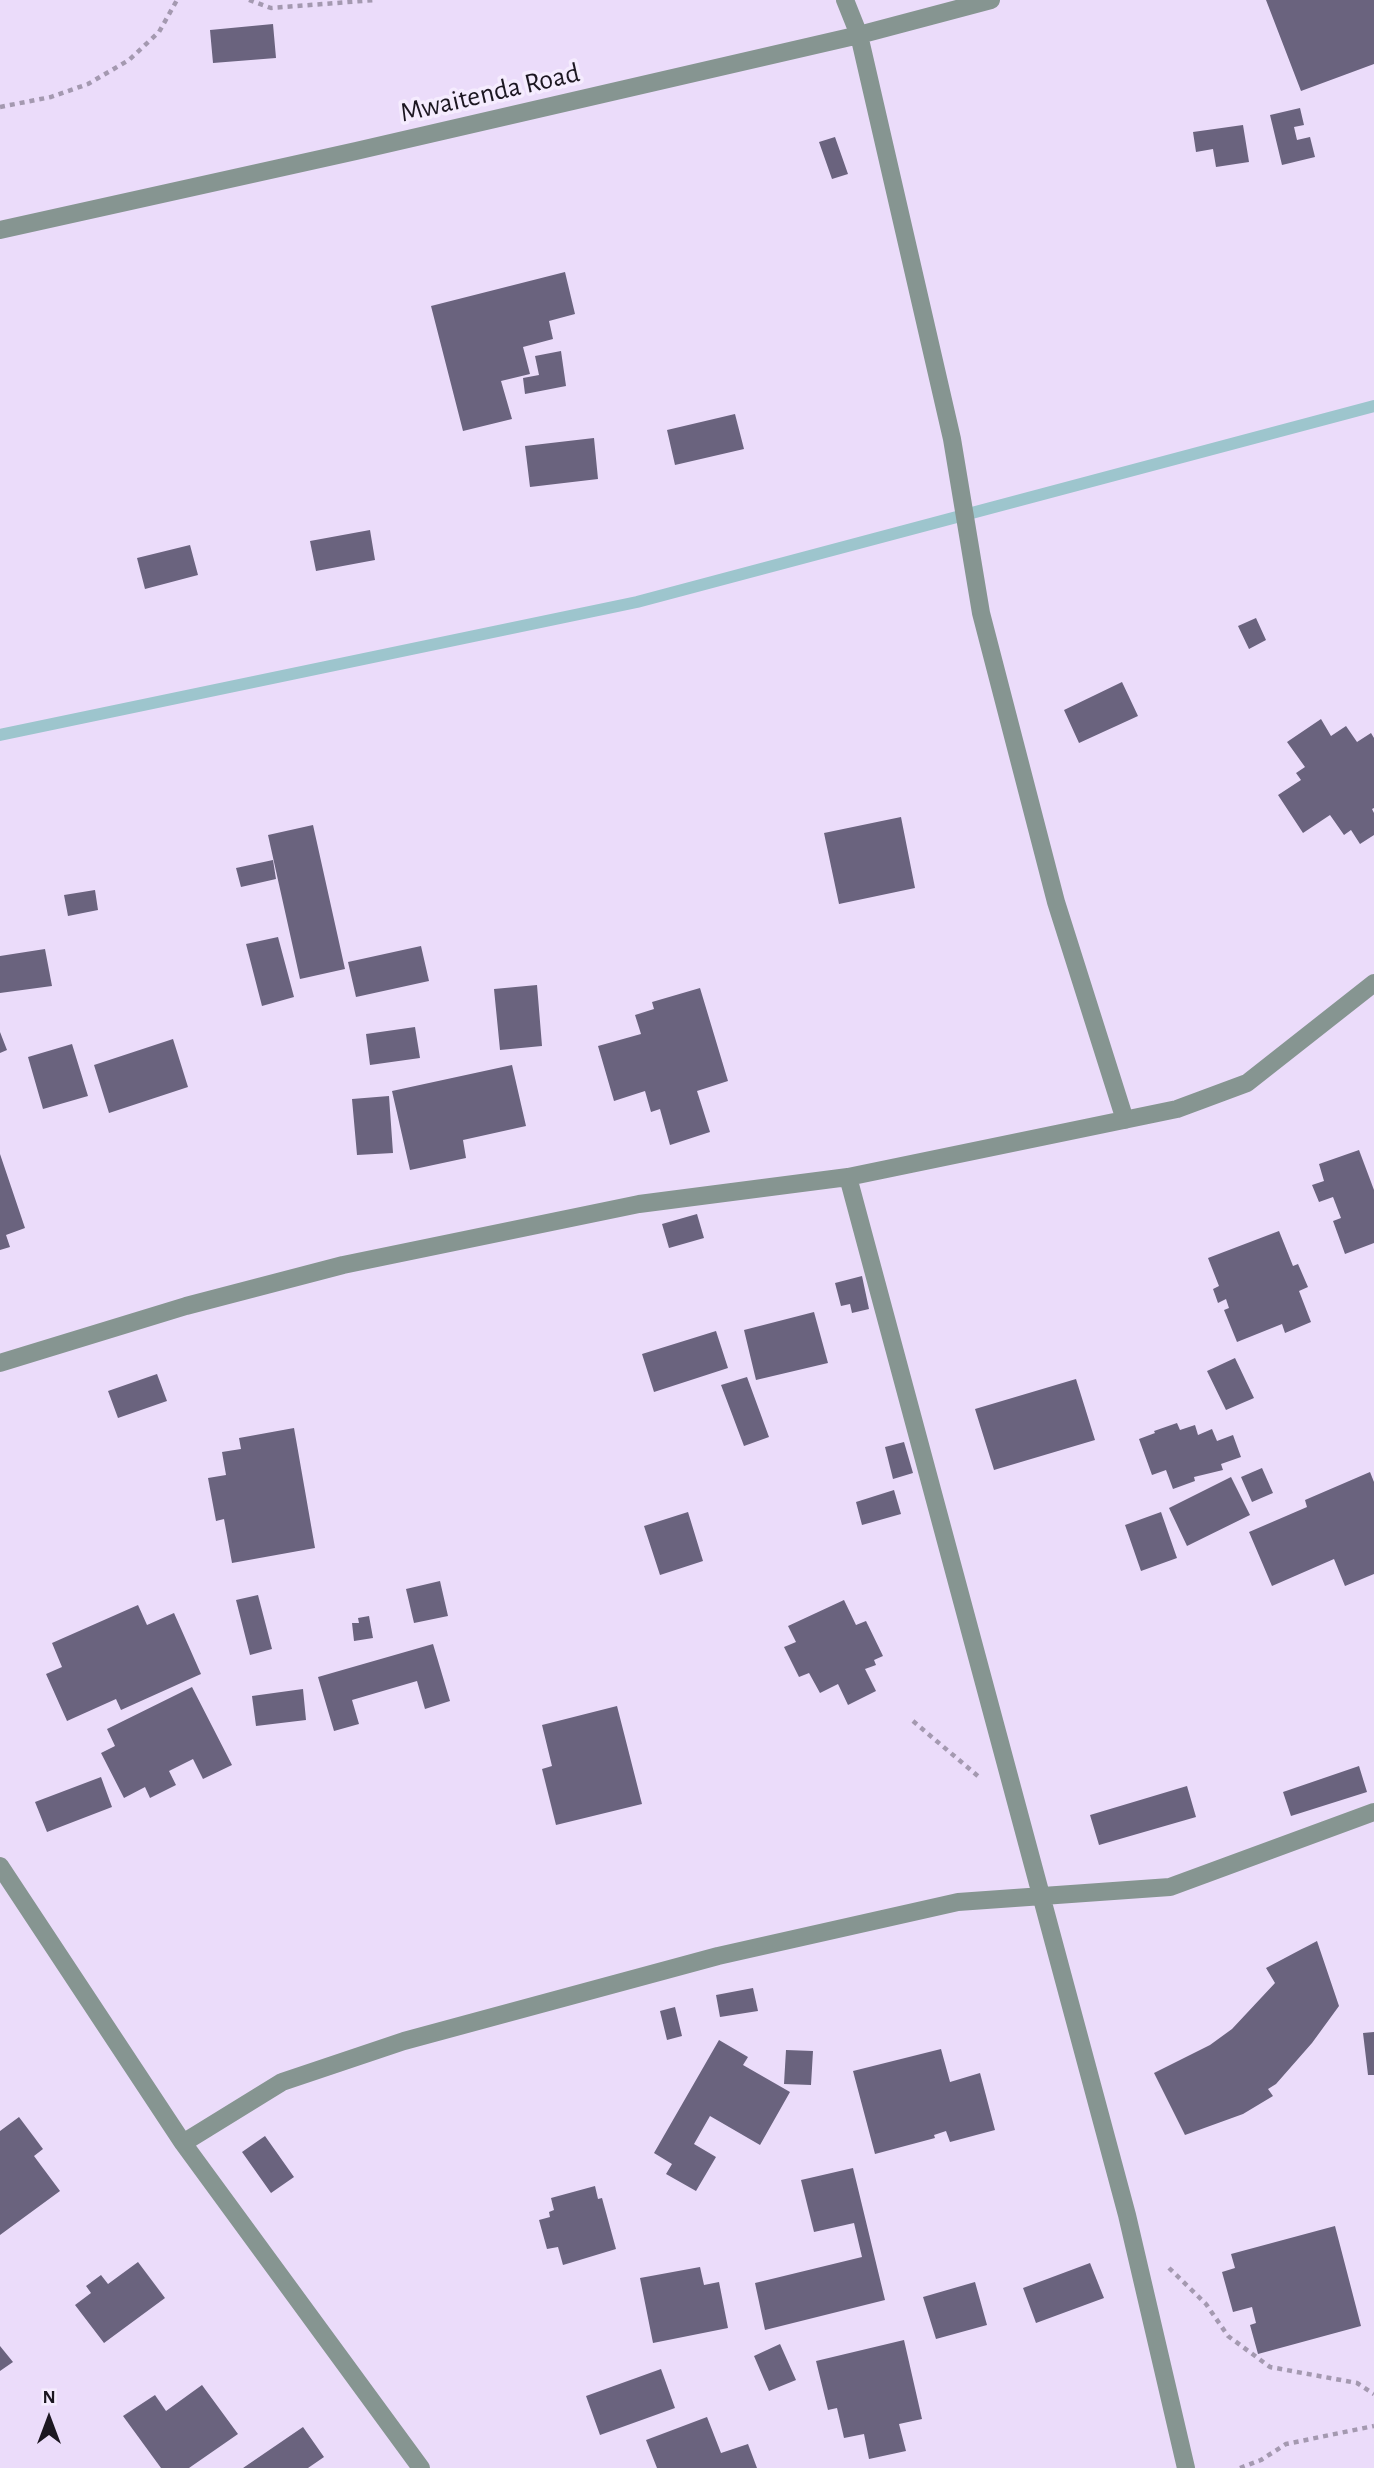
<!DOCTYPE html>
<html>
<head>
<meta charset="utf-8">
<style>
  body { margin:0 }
  #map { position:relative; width:1374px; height:2468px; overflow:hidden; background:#ebdcfa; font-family:"Alegreya Sans",sans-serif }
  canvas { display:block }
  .north { position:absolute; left:14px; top:2384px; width:70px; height:70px; -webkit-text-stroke:5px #f5ecfe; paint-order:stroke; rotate:0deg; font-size:19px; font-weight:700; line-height:28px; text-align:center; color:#1c1721 }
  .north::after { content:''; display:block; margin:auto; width:24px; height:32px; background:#1c1721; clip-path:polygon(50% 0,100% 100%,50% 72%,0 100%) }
</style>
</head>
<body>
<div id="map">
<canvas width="1374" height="2468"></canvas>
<div class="north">N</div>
</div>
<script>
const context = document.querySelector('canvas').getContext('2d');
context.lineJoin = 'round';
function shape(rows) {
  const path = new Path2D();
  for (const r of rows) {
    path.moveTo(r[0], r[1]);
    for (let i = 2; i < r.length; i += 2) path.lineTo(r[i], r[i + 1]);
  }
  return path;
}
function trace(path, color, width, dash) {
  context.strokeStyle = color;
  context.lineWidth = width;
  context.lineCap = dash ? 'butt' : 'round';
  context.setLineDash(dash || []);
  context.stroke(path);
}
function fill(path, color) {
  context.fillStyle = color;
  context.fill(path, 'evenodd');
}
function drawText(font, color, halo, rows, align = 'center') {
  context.font = font + ' "Alegreya Sans",sans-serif';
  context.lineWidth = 7;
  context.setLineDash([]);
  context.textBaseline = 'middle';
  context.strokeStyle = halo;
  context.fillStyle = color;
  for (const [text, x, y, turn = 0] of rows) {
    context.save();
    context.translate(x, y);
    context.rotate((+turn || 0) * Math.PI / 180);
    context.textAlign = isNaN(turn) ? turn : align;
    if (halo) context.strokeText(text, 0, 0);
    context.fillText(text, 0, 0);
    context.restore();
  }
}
trace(shape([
  [0,735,637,602,1374,406]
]), '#9dc5cd', 12);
fill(shape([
  [1266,0,1374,0,1374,64,1301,91],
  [273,24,276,58,213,63,210,30],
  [1300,108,1304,125,1294,127,1297,140,1310,137,1315,157,1282,165,1270,115],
  [1243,125,1249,162,1216,167,1213,149,1196,152,1193,132],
  [835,137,848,174,832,179,819,142],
  [565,272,575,314,549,321,553,339,523,347,530,374,501,381,512,419,463,431,431,306],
  [561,351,566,386,525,394,523,378,539,375,535,356],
  [735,414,744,449,675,465,667,430],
  [594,438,598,479,530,487,525,446],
  [370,530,375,560,316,571,310,541],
  [190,545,198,575,145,589,137,558],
  [1256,618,1266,640,1249,649,1238,626],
  [1122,682,1138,716,1079,743,1064,710],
  [1321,719,1331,736,1346,726,1357,742,1371,733,1374,738,1374,808,1372,809,1374,813,1374,835,1360,844,1351,830,1344,835,1330,815,1303,833,1278,795,1301,780,1296,773,1305,767,1287,742],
  [901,817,915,888,839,904,824,833],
  [313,825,345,969,300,979,268,835],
  [273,860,276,879,241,887,236,868],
  [95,890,98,910,68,916,64,895],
  [278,937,294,997,262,1006,246,944],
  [421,946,429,981,356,997,348,962],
  [45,949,52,986,0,993,0,956],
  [537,985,542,1046,500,1050,494,989],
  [700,988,728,1081,697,1091,710,1132,670,1145,660,1109,651,1112,645,1091,614,1101,598,1046,641,1034,635,1015,654,1009,652,1002],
  [415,1027,420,1058,370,1065,366,1034],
  [0,1032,7,1050,0,1053],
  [173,1039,188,1087,109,1113,94,1065],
  [72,1044,88,1096,43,1109,28,1057],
  [512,1065,526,1126,463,1140,466,1158,410,1170,392,1091],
  [389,1096,393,1153,357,1155,352,1099],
  [1359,1150,1374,1190,1374,1243,1345,1254,1333,1221,1341,1218,1333,1197,1319,1202,1312,1185,1324,1181,1319,1164],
  [0,1154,25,1228,6,1235,10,1247,0,1250],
  [697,1214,704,1238,669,1248,662,1224],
  [1279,1231,1293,1266,1298,1264,1308,1287,1299,1291,1311,1322,1285,1333,1282,1324,1237,1342,1224,1310,1229,1308,1226,1299,1218,1303,1213,1289,1219,1286,1208,1258],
  [862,1276,869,1309,852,1313,850,1304,841,1306,835,1283],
  [814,1312,828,1363,756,1380,744,1330],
  [716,1331,728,1368,654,1392,642,1354],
  [1235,1358,1254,1398,1226,1410,1207,1371],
  [157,1374,167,1401,118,1418,108,1391],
  [747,1377,769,1437,744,1446,721,1385],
  [1076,1379,1095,1440,994,1470,975,1409],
  [1177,1423,1180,1430,1195,1425,1198,1435,1212,1429,1217,1441,1233,1435,1241,1457,1221,1464,1223,1470,1194,1477,1195,1481,1173,1489,1166,1470,1152,1475,1139,1439,1155,1433,1154,1431],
  [294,1428,315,1548,232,1563,224,1519,216,1521,208,1478,226,1475,222,1452,241,1449,239,1438],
  [904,1442,913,1473,893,1479,885,1447],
  [1262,1468,1273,1493,1252,1502,1241,1477],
  [1370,1472,1374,1482,1374,1574,1345,1586,1334,1559,1272,1586,1249,1532,1307,1507,1305,1500],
  [1231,1477,1250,1515,1187,1546,1169,1508],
  [894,1490,901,1514,862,1525,856,1502],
  [688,1512,703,1561,660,1575,644,1526],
  [1161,1512,1177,1558,1141,1571,1125,1525],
  [440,1581,448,1616,414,1623,406,1589],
  [258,1595,272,1649,250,1655,236,1600],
  [844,1600,856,1625,866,1621,883,1656,874,1660,876,1665,865,1669,876,1691,848,1705,838,1684,820,1693,809,1673,799,1677,784,1647,796,1642,788,1626],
  [138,1605,147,1625,174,1613,201,1674,121,1710,116,1699,67,1721,46,1674,62,1667,52,1643],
  [369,1616,373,1638,354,1641,352,1623,359,1623,358,1618],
  [433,1644,450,1701,425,1709,417,1681,352,1700,359,1724,334,1731,318,1677],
  [192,1687,232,1765,203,1779,193,1759,169,1771,176,1785,150,1798,145,1787,124,1798,101,1753,115,1746,107,1729],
  [303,1689,306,1720,256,1726,252,1696],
  [617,1706,642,1804,556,1825,542,1769,552,1766,542,1725],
  [1359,1766,1367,1792,1291,1816,1283,1792],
  [101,1777,112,1807,47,1832,35,1802],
  [1187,1786,1196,1817,1099,1845,1090,1815],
  [1317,1941,1339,2006,1312,2043,1276,2084,1268,2089,1273,2096,1243,2114,1185,2135,1154,2073,1210,2045,1232,2029,1275,1983,1266,1968],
  [753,1988,758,2011,720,2017,716,1995],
  [675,2007,682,2036,667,2040,660,2011],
  [1374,2032,1374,2075,1368,2075,1363,2033],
  [719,2040,748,2057,743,2065,790,2092,760,2145,710,2116,694,2144,716,2157,696,2191,666,2174,672,2164,654,2153],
  [941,2049,950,2082,980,2073,995,2130,950,2142,946,2131,934,2135,935,2138,875,2154,853,2071],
  [786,2050,813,2051,811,2085,784,2084],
  [19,2117,43,2149,34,2156,60,2191,0,2235,0,2131],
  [265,2136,294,2177,271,2193,242,2152],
  [853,2168,885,2300,765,2330,755,2283,862,2257,854,2223,814,2232,801,2180],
  [595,2186,598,2199,602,2198,616,2249,563,2265,558,2247,547,2249,539,2220,550,2217,549,2212,554,2210,551,2198],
  [1335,2226,1361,2326,1258,2354,1250,2325,1256,2323,1252,2307,1233,2312,1222,2272,1235,2268,1231,2254],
  [138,2262,165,2298,104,2343,75,2305,91,2293,86,2286,101,2275,108,2284],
  [1090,2263,1104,2298,1036,2323,1023,2288],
  [700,2267,704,2285,719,2282,728,2328,653,2343,640,2278],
  [975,2282,987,2325,936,2339,923,2297],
  [904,2340,922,2419,899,2424,906,2451,869,2459,864,2434,844,2438,837,2408,828,2410,816,2361],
  [780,2344,796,2380,769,2391,754,2356],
  [0,2346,13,2362,0,2371],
  [661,2369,675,2408,600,2435,586,2396],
  [202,2385,238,2434,189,2468,161,2468,123,2416,155,2395,166,2411],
  [707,2417,721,2453,748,2444,757,2468,657,2468,646,2440],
  [303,2427,324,2457,308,2468,243,2468]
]), '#6a637e');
trace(shape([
  [249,0,271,8,375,0],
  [0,107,51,97,88,84,129,60,159,32,177,0],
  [913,1721,979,1777],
  [1169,2268,1206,2304,1228,2336,1270,2367,1357,2383,1374,2394],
  [1240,2468,1261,2460,1286,2444,1374,2426]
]), '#a499b0', 4.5, [5, 5]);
trace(shape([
  [845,0,859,35,952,439,981,613,1056,902,1125,1120],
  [0,230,356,151,859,35,991,0],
  [848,1177,1127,2215,1186,2468],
  [0,1363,186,1306,343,1265,639,1204,848,1177,1177,1109,1247,1083,1374,983],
  [0,1866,183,2143,421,2468],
  [183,2143,282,2082,404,2041,718,1956,958,1902,1170,1887,1374,1812]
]), '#869591', 18);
drawText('28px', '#1c1721', '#f5ecfe', [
  ["Mwaitenda Road",490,93,-13]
]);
</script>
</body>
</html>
